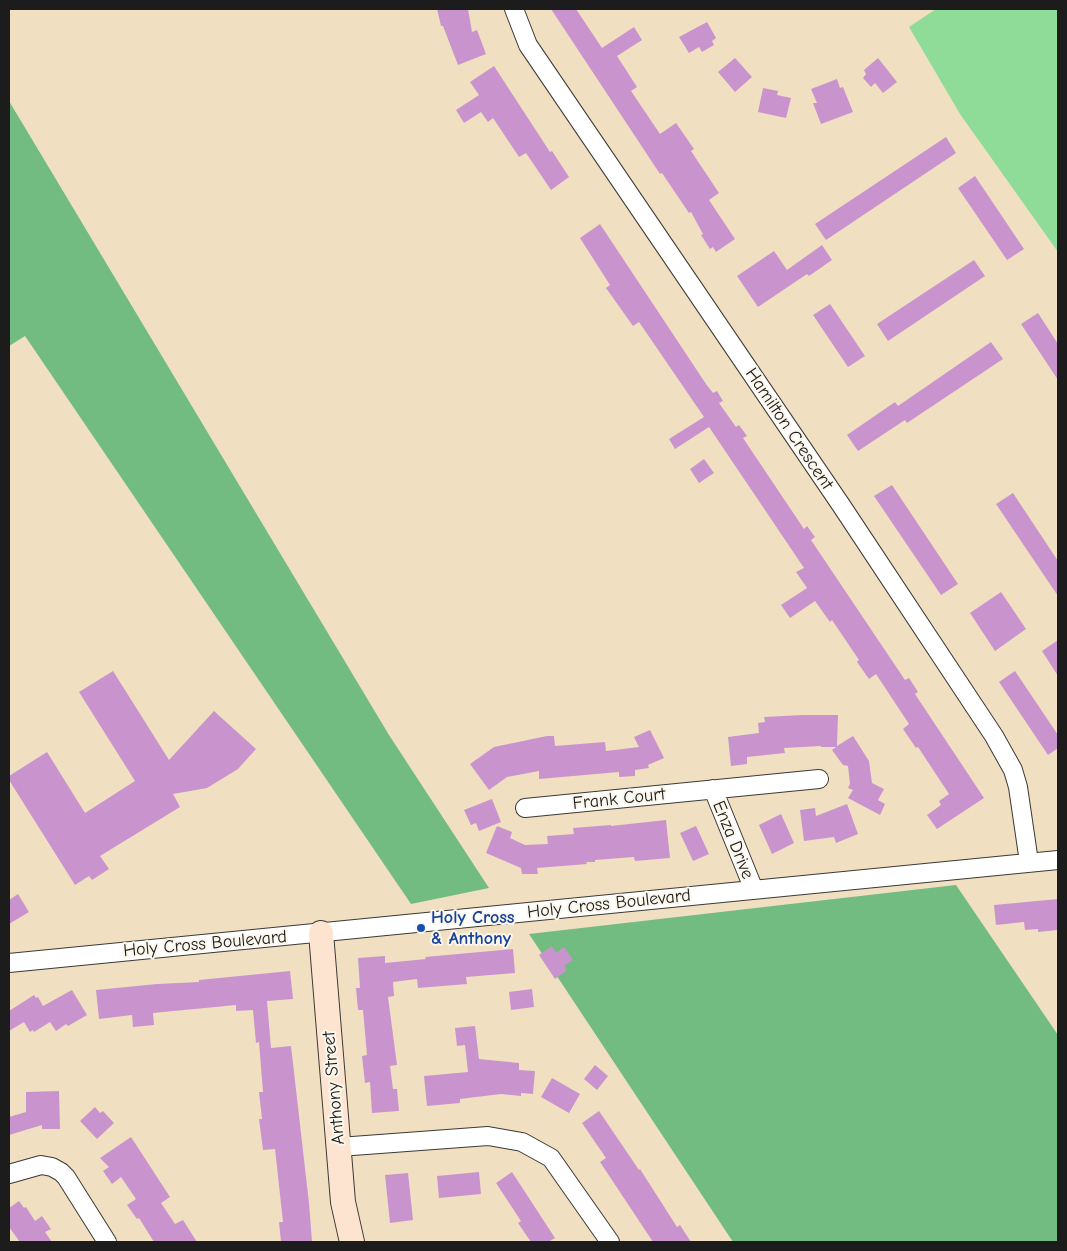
<!DOCTYPE html>
<html>
<head>
<meta charset="utf-8">
<style>
  body { margin:0 }
  #map { position:relative; width:1067px; height:1251px; overflow:hidden; background:#f0e0c1; font-family:"Comic Neue",sans-serif }
  canvas { display:block }
  .frame { position:absolute; inset:0; border:10px solid #1c1c1c; pointer-events:none }
</style>
</head>
<body>
<div id="map">
<canvas width="1067" height="1251"></canvas>
<div class="frame"></div>
</div>
<script>
const context = document.querySelector('canvas').getContext('2d');
context.lineJoin = 'round';
function fill(path, color) {
  context.fillStyle = color;
  context.fill(path, 'evenodd');
}
function shape(rows) {
  const path = new Path2D();
  for (const r of rows) {
    path.moveTo(r[0], r[1]);
    for (let i = 2; i < r.length; i += 2) path.lineTo(r[i], r[i + 1]);
  }
  return path;
}
function trace(path, color, width, dash) {
  context.strokeStyle = color;
  context.lineWidth = width;
  context.lineCap = dash ? 'butt' : 'round';
  context.setLineDash(dash || []);
  context.stroke(path);
}
function drawText(font, color, halo, rows, align = 'center') {
  context.font = font + ' "Comic Neue",sans-serif';
  context.lineWidth = 4;
  context.setLineDash([]);
  context.textBaseline = 'middle';
  context.strokeStyle = halo;
  context.fillStyle = color;
  for (const [text, x, y, turn = 0] of rows) {
    context.save();
    context.translate(x, y);
    context.rotate((+turn || 0) * Math.PI / 180);
    context.textAlign = isNaN(turn) ? turn : align;
    if (halo) context.strokeText(text, 0, 0);
    context.fillText(text, 0, 0);
    context.restore();
  }
}
fill(shape([
  [936,9,1058,9,1058,252,960,114,909,27]
]), '#8fdc99');
fill(shape([
  [9,101,389,735,489,888,411,904,25,336,9,346],
  [956,885,1058,1035,1058,1242,733,1242,529,934]
]), '#73bc81');
fill(shape([
  [437,9,468,9,472,32,477,30,486,54,458,65,443,26,441,26],
  [551,9,576,9,602,48,634,27,642,40,617,56,637,87,631,91,660,134,676,123,694,149,691,151,719,193,709,200,735,239,716,252,713,247,710,249,701,235,703,234,691,212,689,213,662,173,660,174],
  [707,22,716,38,712,41,714,45,702,52,699,47,689,53,679,37],
  [735,58,752,77,735,92,718,72],
  [878,58,897,82,883,93,875,83,871,87,863,78,866,74,864,70],
  [494,66,550,152,552,151,569,177,551,190,526,153,519,157,493,118,488,122,481,112,464,123,456,110,479,95,470,82],
  [837,79,840,88,843,87,853,112,821,124,813,103,817,103,811,89],
  [763,88,778,91,777,95,791,98,786,118,758,112],
  [946,137,956,153,826,240,815,224],
  [975,176,1024,249,1007,260,958,188],
  [600,224,706,384,713,393,717,391,723,401,719,403,736,427,739,425,747,436,743,438,804,529,807,526,815,537,811,540,905,680,909,678,918,692,915,694,984,798,937,829,927,815,941,805,939,801,949,794,918,747,916,748,903,729,909,724,876,674,869,679,857,662,859,660,832,620,830,622,815,601,790,618,781,605,807,588,796,572,804,568,709,427,675,449,669,439,704,417,639,322,633,326,606,288,610,285,580,238],
  [822,245,832,260,809,276,807,274,758,307,737,276,774,251,787,270],
  [974,260,985,276,888,341,877,324],
  [830,304,865,356,848,367,813,315],
  [1038,313,1058,344,1058,380,1021,324],
  [991,342,1003,359,907,423,905,420,858,451,847,435,895,402,898,406],
  [704,459,714,473,699,483,690,469],
  [892,485,958,584,941,595,874,496],
  [1013,493,1058,561,1058,596,996,504],
  [1001,592,1026,629,995,651,970,613],
  [1058,640,1058,676,1042,651],
  [113,671,169,760,214,711,256,749,238,769,207,788,173,794,180,807,100,856,109,869,92,880,89,876,75,885,9,780,9,776,47,752,85,813,135,781,79,692],
  [1015,671,1058,735,1058,748,1048,755,999,682],
  [803,715,838,715,837,746,853,736,869,761,872,783,884,789,878,800,885,804,880,815,848,798,853,790,848,788,850,784,848,766,843,765,832,750,836,747,821,747,821,746,784,748,785,753,747,757,747,764,731,766,728,737,759,733,758,723,765,722,764,717],
  [650,730,664,758,648,765,649,768,635,770,635,776,619,777,619,772,539,779,539,771,507,777,489,790,470,764,494,747,547,736,554,736,555,746,605,742,606,751,639,747,634,737],
  [492,799,501,822,479,831,476,823,471,825,464,810],
  [847,804,858,834,836,843,834,837,804,841,800,810,815,808,816,816],
  [781,814,794,843,772,854,759,825],
  [666,820,670,858,635,861,634,857,595,860,595,862,586,862,587,864,537,868,538,874,522,874,521,868,486,853,497,826,512,832,510,838,525,845,548,844,547,836,574,834,573,828,611,825,611,826],
  [696,826,709,854,693,861,680,833],
  [18,894,29,912,9,924,9,900],
  [1058,899,1058,930,1038,932,1038,929,1025,930,1024,922,996,925,994,905],
  [552,946,556,953,564,947,573,960,564,966,567,970,555,979,539,955],
  [513,949,515,973,466,977,467,984,455,985,418,988,417,979,393,982,394,996,388,997,397,1065,390,1066,393,1089,397,1089,399,1111,372,1113,370,1082,365,1083,362,1056,367,1055,363,1010,358,1010,356,988,360,988,358,958,385,956,385,963,426,959,425,957],
  [290,971,293,999,267,1001,271,1048,291,1046,309,1203,312,1242,281,1242,279,1222,283,1222,275,1149,263,1150,259,1119,262,1119,259,1092,263,1092,259,1042,256,1043,253,1010,236,1011,236,1005,153,1013,154,1025,133,1027,132,1015,99,1019,96,990,157,984,199,982,199,980],
  [532,989,534,1007,511,1010,509,992],
  [72,990,87,1015,68,1026,66,1024,56,1031,50,1022,34,1032,33,1030,30,1032,24,1022,9,1031,9,1011,34,995,36,998,38,997,43,1006],
  [475,1026,479,1059,519,1063,519,1070,535,1071,533,1094,521,1093,521,1096,501,1094,460,1099,460,1103,427,1106,424,1076,468,1072,465,1045,457,1046,455,1028],
  [595,1065,608,1076,597,1090,584,1079],
  [552,1078,580,1094,569,1113,541,1097],
  [59,1091,60,1129,42,1129,42,1125,9,1135,9,1117,26,1112,26,1092],
  [95,1107,100,1113,103,1111,114,1123,97,1139,80,1121],
  [599,1111,639,1170,640,1169,677,1227,680,1225,691,1242,653,1242,600,1162,606,1158,582,1123],
  [131,1137,170,1197,161,1203,175,1224,183,1220,197,1242,154,1242,139,1218,137,1219,127,1205,136,1199,121,1177,112,1184,103,1171,109,1167,100,1158],
  [479,1172,481,1194,439,1198,437,1176],
  [512,1172,555,1238,548,1242,531,1242,518,1223,521,1221,496,1183],
  [408,1173,413,1220,390,1223,385,1175],
  [19,1201,24,1208,26,1207,35,1221,42,1216,51,1229,45,1232,52,1242,20,1242,9,1227,9,1208]
]), '#c994ce');
const street = shape([
  [514,9,528,45,841,505,994,736,1013,770,1018,787,1029,862],
  [713,789,754,890],
  [525,808,819,779],
  [9,963,1058,860],
  [339,1147,488,1136,522,1142,551,1158,610,1242],
  [9,1174,41,1165,52,1167,61,1172,66,1177,107,1242]
]);
const secondary = shape([
  [321,933,343,1202,352,1242]
]);
trace(street, '#3c3935', 20);
trace(secondary, '#3c3935', 26);
trace(street, '#fff', 18);
trace(secondary, '#fde4d1', 24);
for (const [x, y, r, color] of [
  [421,928,5,"#1a4fb4"]
]) {
  const dot = new Path2D();
  dot.arc(x, y, r, 0, 2 * Math.PI);
  context.fillStyle = color;
  context.fill(dot);
  trace(dot, '#fbf7ec', 2);
}
drawText('18px', '#1c1c1c', '#fbf7ec', [
  ["Hamilton Crescent",789,429,56],
  ["Frank Court",619,799,-6],
  ["Enza Drive",733,840,68],
  ["Holy Cross Boulevard",609,904,-6],
  ["Holy Cross Boulevard",205,944,-5],
  ["Anthony Street",334,1088,-95]
]);
drawText('bold 18px', '#164399', '#fbf7ec', [
  ["Holy Cross",431,918],
  ["& Anthony",431,939]
], 'left');
</script>
</body>
</html>
